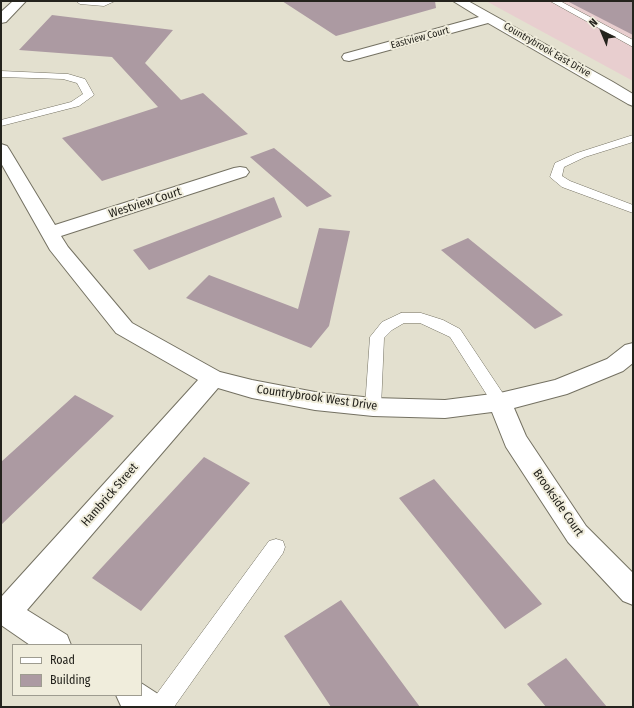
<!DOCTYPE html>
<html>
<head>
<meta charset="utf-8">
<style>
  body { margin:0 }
  #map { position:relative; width:634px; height:708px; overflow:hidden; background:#e3e0cf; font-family:"Fira Sans Condensed",sans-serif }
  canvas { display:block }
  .frame { position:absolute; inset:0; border:2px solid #24231d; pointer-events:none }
  .legend { position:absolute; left:12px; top:644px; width:130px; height:52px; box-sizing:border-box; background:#f0eddc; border:1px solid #9e9c90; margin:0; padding:5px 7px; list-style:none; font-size:12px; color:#24231d }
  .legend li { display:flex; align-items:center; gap:8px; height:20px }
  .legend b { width:20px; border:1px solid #9e9c90 }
  .north { position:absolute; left:582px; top:12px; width:40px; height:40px; -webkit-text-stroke:3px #f0eddc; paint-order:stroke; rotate:316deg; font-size:11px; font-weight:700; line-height:16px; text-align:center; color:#24231d }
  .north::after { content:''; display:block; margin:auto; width:14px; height:18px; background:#24231d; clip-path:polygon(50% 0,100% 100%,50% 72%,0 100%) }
</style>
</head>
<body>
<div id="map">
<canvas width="634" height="708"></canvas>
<div class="frame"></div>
<ul class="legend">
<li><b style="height:5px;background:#fff"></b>Road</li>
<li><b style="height:11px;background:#ac9aa2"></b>Building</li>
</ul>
<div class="north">N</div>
</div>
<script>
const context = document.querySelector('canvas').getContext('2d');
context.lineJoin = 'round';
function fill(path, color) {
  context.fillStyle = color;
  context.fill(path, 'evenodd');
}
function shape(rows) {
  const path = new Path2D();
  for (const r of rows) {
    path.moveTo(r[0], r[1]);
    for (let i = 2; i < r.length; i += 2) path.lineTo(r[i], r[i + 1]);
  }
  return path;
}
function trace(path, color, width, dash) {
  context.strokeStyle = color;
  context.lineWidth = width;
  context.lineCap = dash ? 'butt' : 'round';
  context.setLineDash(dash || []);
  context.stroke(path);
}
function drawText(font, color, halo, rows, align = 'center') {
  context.font = font + ' "Fira Sans Condensed",sans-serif';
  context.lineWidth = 4;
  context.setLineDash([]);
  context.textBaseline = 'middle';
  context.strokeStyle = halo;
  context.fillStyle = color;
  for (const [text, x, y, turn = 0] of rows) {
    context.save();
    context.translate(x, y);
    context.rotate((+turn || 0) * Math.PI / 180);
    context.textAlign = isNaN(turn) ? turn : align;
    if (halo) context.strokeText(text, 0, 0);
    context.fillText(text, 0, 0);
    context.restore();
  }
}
fill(shape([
  [486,1,633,1,633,81]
]), '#e8cecf');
fill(shape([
  [282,1,435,1,436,8,336,36],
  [567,1,633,1,633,35],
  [52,15,173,30,145,63,181,100,203,93,248,134,102,181,62,138,158,107,112,57,19,50],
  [274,148,332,196,307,207,250,157],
  [274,197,282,217,149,270,133,250],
  [319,228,350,231,329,326,311,348,186,298,209,275,298,309],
  [468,238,563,315,535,329,441,250],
  [75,395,114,416,1,525,1,462],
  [204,457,250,483,141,611,92,578],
  [434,479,542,604,505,629,399,498],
  [341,600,420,707,331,707,284,636],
  [566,658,607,707,546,707,527,684]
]), '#ac9aa2');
const service = shape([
  [76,1,115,1,104,6,80,4,76,1],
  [550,1,560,1,633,40,633,47,550,1],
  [1,71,68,74,85,79,94,95,79,106,1,126,1,120,71,102,83,94,77,83,63,79,1,77,1,71],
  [633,135,633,142,585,157,564,167,562,176,570,181,633,205,633,213,562,187,550,177,555,163,577,153,633,135],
  [401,313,421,313,443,320,460,329,506,398,508,402,506,406,500,408,494,406,450,337,420,323,404,323,392,330,384,338,381,407,379,411,373,413,367,411,365,407,370,337,382,322,401,313],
  [276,539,283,541,285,547,283,553,174,707,150,707,153,699,269,541,276,539]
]);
const minor = shape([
  [13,1,26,1,6,22,1,23,1,12,13,1],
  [453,1,468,1,613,82,633,94,633,106,628,104,488,23,349,61,344,60,342,57,344,54,479,17,453,1],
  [1,144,7,146,9,149,55,225,234,168,240,167,246,168,249,172,246,176,61,236,68,247,132,323,220,372,252,380,315,392,373,398,445,400,500,393,555,380,607,359,625,345,633,343,633,363,623,371,567,394,514,408,526,436,586,526,633,573,633,605,623,601,568,542,506,447,492,412,445,418,373,416,315,410,252,398,218,388,27,610,67,635,71,645,30,645,1,625,1,595,2,596,198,380,116,333,50,250,1,163,1,144],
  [141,683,161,696,166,707,121,706,116,695,141,695,141,683]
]);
trace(service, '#747162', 1);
trace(minor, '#747162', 2);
fill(service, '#fff');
fill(minor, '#fff');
drawText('10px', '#24231d', '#f0eddc', [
  ["Eastview Court",420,38,-15],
  ["Countrybrook East Drive",547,50,30]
]);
drawText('12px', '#24231d', '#f0eddc', [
  ["Westview Court",145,203,-18],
  ["Countrybrook West Drive",317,398,8],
  ["Hambrick Street",110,495,-49],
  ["Brookside Court",558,503,55]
]);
</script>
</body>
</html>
